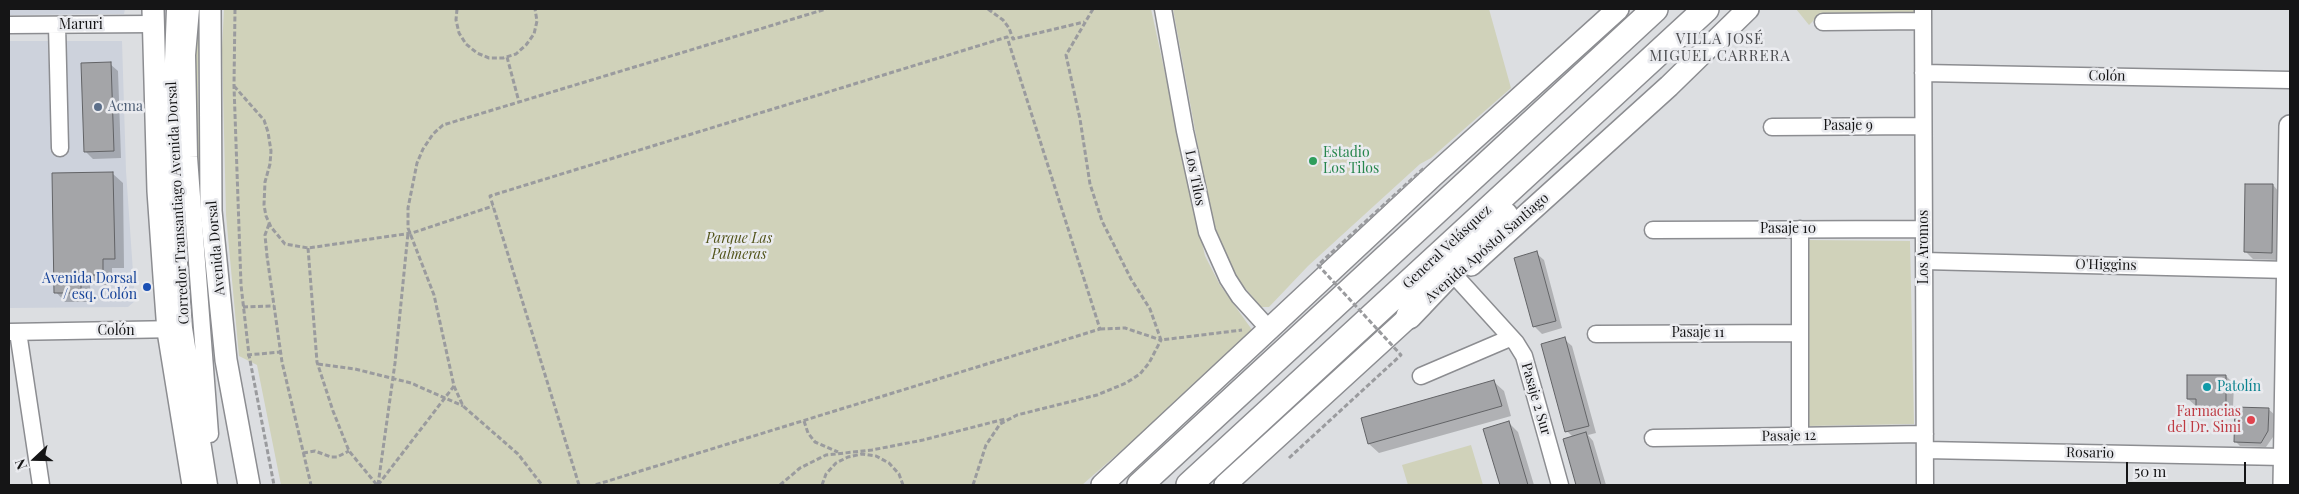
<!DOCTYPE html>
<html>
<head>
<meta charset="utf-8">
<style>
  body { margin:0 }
  #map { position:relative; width:2299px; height:494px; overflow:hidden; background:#dcdee1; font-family:"Playfair Display",serif }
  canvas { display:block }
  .frame { position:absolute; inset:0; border:10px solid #151516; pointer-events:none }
  .north { position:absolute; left:10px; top:434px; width:50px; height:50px; -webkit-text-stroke:4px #eaebef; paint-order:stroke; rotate:249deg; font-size:14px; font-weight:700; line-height:20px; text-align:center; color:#151516 }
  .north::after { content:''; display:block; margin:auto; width:18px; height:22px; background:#151516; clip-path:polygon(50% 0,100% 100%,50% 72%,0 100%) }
  .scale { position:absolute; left:2126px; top:462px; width:120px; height:22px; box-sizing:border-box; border:2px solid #151516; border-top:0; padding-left:6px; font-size:15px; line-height:18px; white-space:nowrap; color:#151516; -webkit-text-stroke:4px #eaebef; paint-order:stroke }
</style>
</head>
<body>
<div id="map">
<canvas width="2299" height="494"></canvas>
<div class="frame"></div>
<div class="north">N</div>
<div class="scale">50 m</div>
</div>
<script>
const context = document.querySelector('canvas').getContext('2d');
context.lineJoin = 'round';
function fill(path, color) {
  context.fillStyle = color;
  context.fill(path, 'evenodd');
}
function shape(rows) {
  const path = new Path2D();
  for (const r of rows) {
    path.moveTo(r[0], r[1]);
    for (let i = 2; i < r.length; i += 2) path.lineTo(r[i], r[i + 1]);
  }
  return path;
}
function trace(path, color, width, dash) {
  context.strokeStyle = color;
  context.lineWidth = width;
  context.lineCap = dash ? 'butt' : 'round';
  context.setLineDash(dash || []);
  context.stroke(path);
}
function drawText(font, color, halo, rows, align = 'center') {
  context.font = font + ' "Playfair Display",serif';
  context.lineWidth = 5;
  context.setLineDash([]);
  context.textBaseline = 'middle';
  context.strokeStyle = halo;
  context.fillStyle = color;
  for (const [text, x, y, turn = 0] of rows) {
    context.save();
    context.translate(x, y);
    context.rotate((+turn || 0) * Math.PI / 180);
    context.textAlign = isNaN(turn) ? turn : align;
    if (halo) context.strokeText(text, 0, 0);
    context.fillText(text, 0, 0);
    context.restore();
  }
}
fill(shape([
  [9,9,125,9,124,14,9,15],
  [9,41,122,41,126,171,135,301,128,307,9,308]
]), '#cdd2dc');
fill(shape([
  [196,9,200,9,198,87,200,194,210,303,202,303,193,176],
  [224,9,1151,9,1205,256,1220,285,1255,334,1082,485,281,485,257,365,239,356,226,215,222,49],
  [1173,9,1489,9,1511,88,1431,158,1420,164,1308,266,1269,307,1261,307,1235,276,1215,227,1205,185],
  [1796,9,1916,9,1916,12,1820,14,1809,25],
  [1807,240,1910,241,1914,424,1808,426],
  [1471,445,1483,485,1408,485,1402,465]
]), '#d0d2ba');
fill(shape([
  [110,64,118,71,121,158,93,159,86,152],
  [113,174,123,183,124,268,112,268,112,285,90,285,91,302,65,302,56,292],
  [2273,185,2280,193,2279,260,2253,259,2246,252],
  [1536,253,1544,260,1562,328,1542,334,1534,326],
  [1564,339,1572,346,1596,433,1588,435,1593,441,1606,485,1578,485,1565,440,1573,437,1567,431],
  [2226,376,2234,384,2233,408,2268,409,2274,414,2273,437,2266,447,2240,446,2235,441,2236,414,2205,414,2188,399],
  [1494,382,1504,391,1511,416,1379,453,1369,444],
  [1509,423,1518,432,1534,485,1501,485,1485,429]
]), '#0003');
const building = shape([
  [111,62,114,151,84,152,81,63,111,62],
  [113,172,115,259,103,259,103,275,81,275,81,293,54,293,52,173,113,172],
  [2245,184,2273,184,2272,253,2244,252,2245,184],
  [1537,251,1556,321,1533,327,1514,258,1537,251],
  [1565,337,1589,426,1565,432,1541,344,1565,337],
  [2187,375,2226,375,2226,407,2196,407,2196,399,2187,399,2187,375],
  [1494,380,1502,406,1368,444,1361,418,1494,380],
  [2235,407,2269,408,2268,431,2261,443,2234,442,2235,407],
  [1509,421,1528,485,1500,485,1483,429,1509,421],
  [1586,432,1601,485,1576,485,1563,439,1586,432]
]);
fill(building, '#a4a5a8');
trace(building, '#626366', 1);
const minor = shape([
  [175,9,172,86,177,237,184,328,209,485],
  [191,9,187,55,189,157,210,434],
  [1163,9,1185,131,1207,232,1228,279,1239,296,1269,329],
  [1923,9,1925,485],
  [1823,22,1923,21],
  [9,25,153,24],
  [57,25,60,148],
  [1923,73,2290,80],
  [1772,127,1923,126],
  [1800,229,1800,436],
  [1653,230,1924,229],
  [1924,261,2288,270],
  [1456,277,1516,343,1524,356,1560,485],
  [9,332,179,329],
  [18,332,41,485],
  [1596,334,1800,333],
  [1421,376,1510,338],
  [1653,438,1925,434],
  [1925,450,2284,457]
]);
const major = shape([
  [153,9,158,191,164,277,168,331,193,485],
  [210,9,211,211,226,360,249,485],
  [1471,265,1669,86,1748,9],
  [1102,485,1433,176,1618,9],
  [1225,485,1422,305],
  [2284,485,2290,126]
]);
const highway = shape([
  [1409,316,1505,215],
  [1140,485,1655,9],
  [1189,485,1706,9]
]);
trace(minor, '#8c8d91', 19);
trace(major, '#8c8d91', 24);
trace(highway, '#8c8d91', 28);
trace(shape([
  [235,9,234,86,241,285,249,355,274,485],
  [457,9,456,20,459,33,466,44,477,53,489,58,503,58,516,54,526,45,534,34,537,21,535,9],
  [988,9,1003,20,1009,28,1013,39,1084,22],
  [1093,9,1066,55,1080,119,1090,184,1102,221,1131,279,1150,309,1161,340,1242,330],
  [507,57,519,102],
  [234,86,264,120,268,132,271,151,270,164,265,182,264,205,266,216,271,227,285,244,308,248,412,233,493,206],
  [269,224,265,235,267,256,282,362,311,485],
  [308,248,317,362,333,411,349,451,377,485],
  [243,307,274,306],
  [247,355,281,352],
  [318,364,355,369,411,383,463,406],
  [454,386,463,406,518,454,542,485],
  [804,421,808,433,815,442,838,452],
  [303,453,315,451,331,457,337,457,349,451],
  [378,485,454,386,434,295,408,228,408,208,417,163,423,149,433,134,443,125,826,9],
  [378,485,395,363,408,233],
  [579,485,490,196,1007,37,1100,329,595,485],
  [780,485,800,468,826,455,872,450,923,440,1005,419],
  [822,485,826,474,836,463,848,457,862,454,876,456,889,463,899,474,903,485],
  [973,485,986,445,1000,424,1017,415,1097,395,1126,383,1140,374,1149,363,1161,340,1125,328,1100,329]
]), '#9a9b9e', 3, [5, 2.5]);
trace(minor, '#fff', 16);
trace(major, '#fff', 21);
trace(highway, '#fff', 25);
trace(shape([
  [1289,458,1401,355,1318,265,1424,168]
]), '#9a9b9e', 3, [5, 2.5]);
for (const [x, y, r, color] of [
  [98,107,5,"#5c6f8a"],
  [1313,161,5,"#2e9e5b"],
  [147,287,5,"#1a4fb4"],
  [2207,387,5,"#0f9aa8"],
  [2251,420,5,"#e0444e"]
]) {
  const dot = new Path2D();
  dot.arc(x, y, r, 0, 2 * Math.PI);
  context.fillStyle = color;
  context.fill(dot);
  trace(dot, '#eaebef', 2);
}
drawText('14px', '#151516', '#eaebef', [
  ["Maruri",81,25],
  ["Colón",2107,76,1],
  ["Pasaje 9",1848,126],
  ["Los Tilos",1195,178,79],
  ["Corredor Transantiago Avenida Dorsal",178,203,-93],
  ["Pasaje 10",1788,229],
  ["General Velásquez",1447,247,-43],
  ["Los Aromos",1924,247,-90],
  ["Avenida Dorsal",216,248,-95],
  ["Avenida Apóstol Santiago",1487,248,-41],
  ["O'Higgins",2106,265,1],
  ["Colón",116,331],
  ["Pasaje 11",1698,333],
  ["Pasaje 2 Sur",1536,399,74],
  ["Pasaje 12",1789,436,-1],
  ["Rosario",2090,453,1]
]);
drawText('14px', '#4e5e75', '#eaebef', [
  ["Acma",108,107]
], 'left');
drawText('14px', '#27864d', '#eaebef', [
  ["Estadio",1323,153],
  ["Los Tilos",1323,169]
], 'left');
drawText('italic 14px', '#52541a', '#eaebef', [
  ["Parque Las",739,239],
  ["Palmeras",739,255]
]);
drawText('14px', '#164399', '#eaebef', [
  ["Avenida Dorsal",137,279],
  ["/ esq. Colón",137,295]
], 'right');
drawText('14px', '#0d838f', '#eaebef', [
  ["Patolín",2217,387]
], 'left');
drawText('14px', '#be3a42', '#eaebef', [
  ["Farmacias",2241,412],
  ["del Dr. Simi",2241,428]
], 'right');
context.letterSpacing = '1px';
drawText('15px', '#4c4d50', '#eaebef', [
  ["VILLA JOSÉ",1720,39],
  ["MIGUEL CARRERA",1720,56]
]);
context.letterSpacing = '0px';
</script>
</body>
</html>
